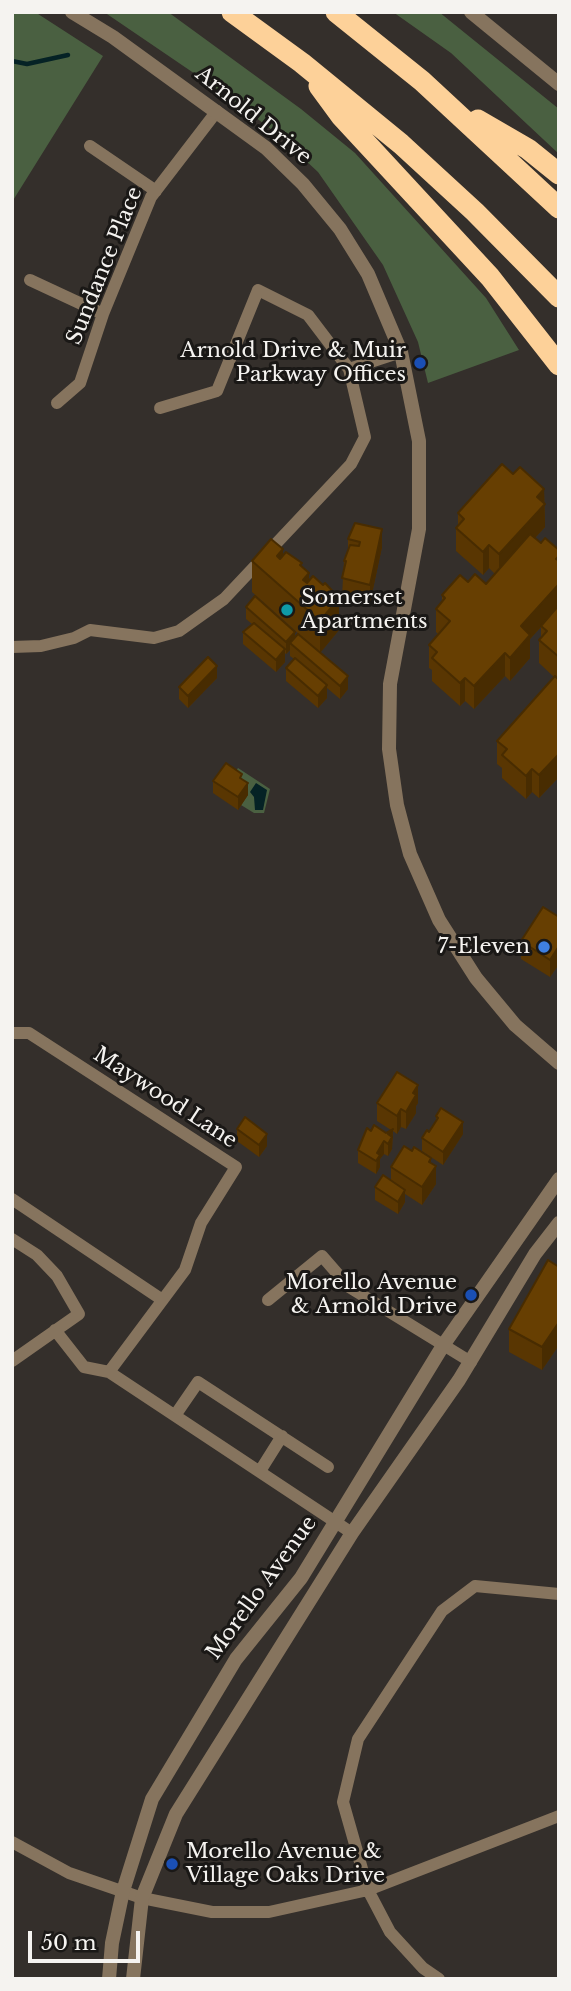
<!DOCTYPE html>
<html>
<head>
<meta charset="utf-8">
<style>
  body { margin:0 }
  #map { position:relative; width:571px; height:1991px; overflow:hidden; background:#342f2b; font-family:"Libre Baskerville",serif }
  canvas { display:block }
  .frame { position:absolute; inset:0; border:14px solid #f5f3f0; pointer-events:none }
  .scale { position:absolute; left:28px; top:1931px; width:112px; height:32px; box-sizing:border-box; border:4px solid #f5f3f0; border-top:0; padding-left:9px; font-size:21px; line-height:24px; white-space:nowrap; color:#f5f3f0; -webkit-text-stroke:5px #1a1816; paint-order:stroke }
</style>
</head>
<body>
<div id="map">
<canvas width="571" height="1991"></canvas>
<div class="frame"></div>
<div class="scale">50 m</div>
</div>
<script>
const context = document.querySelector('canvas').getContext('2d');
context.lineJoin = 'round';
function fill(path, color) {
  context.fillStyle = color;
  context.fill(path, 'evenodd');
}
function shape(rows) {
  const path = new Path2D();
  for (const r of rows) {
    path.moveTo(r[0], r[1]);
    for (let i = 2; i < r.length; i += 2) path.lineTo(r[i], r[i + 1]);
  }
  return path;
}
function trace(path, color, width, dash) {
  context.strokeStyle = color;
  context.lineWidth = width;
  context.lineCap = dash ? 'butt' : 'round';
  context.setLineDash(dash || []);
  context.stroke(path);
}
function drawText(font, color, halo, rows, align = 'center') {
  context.font = font + ' "Libre Baskerville",serif';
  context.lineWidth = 6;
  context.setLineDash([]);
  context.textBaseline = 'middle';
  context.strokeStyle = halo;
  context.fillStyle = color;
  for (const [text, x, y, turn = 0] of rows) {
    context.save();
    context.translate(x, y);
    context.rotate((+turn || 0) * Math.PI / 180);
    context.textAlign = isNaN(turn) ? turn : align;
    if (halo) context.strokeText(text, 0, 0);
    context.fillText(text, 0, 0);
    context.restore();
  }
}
fill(shape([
  [12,12,35,12,103,56,12,202],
  [104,12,168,12,301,109,355,153,486,298,519,350,428,383,418,342,383,265,318,172,276,133,226,95],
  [393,12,439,12,559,109,559,154,451,53],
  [238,768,270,789,264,813,254,813,241,805,231,778]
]), '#4a6041');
fill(shape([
  [256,783,267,790,263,810,255,810,254,797,250,792]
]), '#052225');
trace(shape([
  [12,61,27,64,68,55]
]), '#052225', 4.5);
trace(shape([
  [90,146,156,191],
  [30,280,103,314],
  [349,369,401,352],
  [57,403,80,383,103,314,151,197,217,111],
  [12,647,41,646,74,638,90,630,154,638,179,631,224,599,351,464,365,437,349,369,308,315,258,290,217,391,160,408],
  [12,1033,29,1033,236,1167,201,1223,185,1270,109,1372],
  [12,1199,161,1299],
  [12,1239,37,1255,57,1276,79,1314,12,1361],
  [268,1300,322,1256,349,1287,471,1362],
  [55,1330,84,1367,109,1372,352,1533],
  [176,1414,198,1382,328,1467],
  [260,1471,282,1436],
  [12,1842,69,1873,142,1898,212,1912,269,1912,368,1890,559,1816],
  [439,1979,423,1968,390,1932,368,1890,343,1802,358,1739,442,1611,475,1586,559,1594]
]), '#86745e', 12);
trace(shape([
  [72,12,113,37,266,148,303,184,340,229,368,274,401,352,419,441,419,529,390,684,389,749,397,805,410,854,439,920,476,978,515,1025,559,1063],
  [471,12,559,84],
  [109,1979,112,1943,123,1891,152,1799,236,1659,301,1578,444,1344,559,1179],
  [133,1979,142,1898,176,1814,352,1533,459,1380,535,1254,559,1223]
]), '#86745e', 14);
trace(shape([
  [232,12,302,63,401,144,475,212,559,297],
  [336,12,422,81,559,208],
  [319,86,341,116,490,277,559,365],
  [478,120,528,149,559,174]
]), '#fdd199', 21);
fill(shape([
  [513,474,544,489,545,527,535,538,541,543,559,550,559,777,539,798,532,792,526,799,502,778,502,768,497,764,497,741,554,677,539,663,539,640,541,638,541,627,530,639,530,658,510,681,505,676,474,709,465,701,460,706,432,681,432,670,429,668,429,645,438,634,436,632,436,609,442,602,442,595,468,582,486,584,495,574,489,568,483,575,456,551,456,528,458,526,458,513],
  [348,539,382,547,370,603,342,596,344,561,348,550],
  [283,556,302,566,339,630,320,653,348,689,340,699,327,688,327,698,318,708,286,681,286,668,294,659,290,656,290,650,286,654,285,653,285,662,276,672,243,644,243,632,252,624,246,619,246,607,319,652,252,592,252,561],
  [217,678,188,708,179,699,179,687],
  [213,781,248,795,238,810,213,793],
  [559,917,559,964,550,977,521,959,521,941],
  [377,1103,418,1103,416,1106,416,1113,406,1129,401,1127,397,1134,393,1131,392,1149,388,1156,384,1154,380,1159,380,1167,376,1174,358,1163,358,1150,371,1131,386,1133,391,1130,377,1121],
  [436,1116,463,1134,443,1165,422,1151,422,1138,429,1132,436,1121],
  [237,1129,267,1146,259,1157,237,1141],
  [431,1163,436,1184,422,1205,405,1194,405,1202,398,1214,375,1200,375,1187,391,1180,391,1167],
  [559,1267,559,1345,542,1370,509,1352,509,1329]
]), '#593602');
fill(shape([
  [544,489,545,527,499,577,499,554,537,497],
  [382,529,382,547,370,603,370,585],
  [489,545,489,568,483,575,483,552],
  [283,549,283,581,277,556],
  [309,573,309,605,303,580],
  [559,584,559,607,530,639,530,658,510,681,510,658,521,626],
  [339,598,339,630,320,653,320,621],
  [295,632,295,644,290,643,290,650,286,654,286,642],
  [285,649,285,662,276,672,276,660],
  [505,653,505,676,474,709,474,686],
  [217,666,217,678,188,708,188,696],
  [348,676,348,689,340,699,340,686],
  [465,678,465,701,460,706,460,683],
  [327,685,327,698,318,708,318,696],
  [559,754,559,777,539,798,539,775],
  [532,769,532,792,526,799,526,776],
  [248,783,248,795,238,810,238,797],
  [559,946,559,964,550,977,550,960],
  [418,1085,418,1103,416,1106,416,1113,406,1129,406,1112,413,1093],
  [401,1109,401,1127,397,1134,397,1116],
  [463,1122,463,1134,443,1165,443,1152],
  [393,1129,392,1149,388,1156,388,1134],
  [267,1134,267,1146,259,1157,259,1145],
  [384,1141,384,1154,380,1159,380,1167,376,1174,377,1153],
  [431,1158,431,1174,436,1166,436,1184,422,1205,422,1187,429,1162],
  [405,1190,405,1202,398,1214,398,1202],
  [559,1322,559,1345,542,1370,542,1347],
  [14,1482,14,1505,12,1506,12,1483]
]), '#482c01');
const building = shape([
  [502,464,513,474,520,467,544,489,537,497,545,504,499,554,489,545,483,552,456,528,464,519,458,513,502,464],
  [355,523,382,529,370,585,342,578,346,561,344,561,350,545,359,546,360,542,348,539,355,523],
  [530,534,541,543,545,538,559,550,559,556,556,559,559,561,559,584,521,626,530,635,510,658,505,653,474,686,465,678,460,683,432,658,437,652,429,645,450,621,436,609,445,598,442,595,460,575,468,582,475,574,486,584,530,534],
  [271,539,283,549,277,556,280,559,286,552,302,563,300,565,309,573,303,580,307,583,313,576,323,585,325,583,339,598,320,621,252,561,271,539],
  [255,596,295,632,286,642,246,607,255,596],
  [559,605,559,657,539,640,547,631,541,626,559,605],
  [254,623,285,649,276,660,243,632,254,623],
  [298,634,348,676,340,686,290,643,298,634],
  [208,657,217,666,188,696,179,687,208,657],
  [295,658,327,685,318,696,286,668,295,658],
  [555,676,559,680,559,754,539,775,532,769,526,776,502,755,507,749,497,741,555,676],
  [226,763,242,774,240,778,248,783,238,797,213,781,226,763],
  [543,907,559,917,559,946,550,960,521,941,543,907],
  [397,1072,418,1085,413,1093,416,1095,406,1112,401,1109,397,1116,377,1103,397,1072],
  [441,1108,463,1122,443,1152,422,1138,427,1130,429,1132,438,1118,436,1116,441,1108],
  [245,1117,267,1134,259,1145,237,1129,245,1117],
  [374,1125,386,1133,393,1129,388,1134,392,1137,388,1144,384,1141,377,1153,380,1155,376,1161,358,1150,367,1128,371,1131,374,1125],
  [404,1146,412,1151,414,1147,431,1158,429,1162,436,1166,422,1187,391,1167,404,1146],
  [383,1175,405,1190,398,1202,375,1187,383,1175],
  [548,1260,559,1267,559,1322,542,1347,509,1329,548,1260]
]);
fill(building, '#673f02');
trace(building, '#482c01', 2);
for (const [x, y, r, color] of [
  [420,363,7,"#1a4fb4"],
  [287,610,7,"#0f9aa8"],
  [544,947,7,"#3f7fe0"],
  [471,1295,7,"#1a4fb4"],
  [172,1864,7,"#1a4fb4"]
]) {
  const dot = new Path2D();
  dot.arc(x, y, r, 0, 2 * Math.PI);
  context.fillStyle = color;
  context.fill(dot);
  trace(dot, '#1a1816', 2.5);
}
drawText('21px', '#f5f3f0', '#1a1816', [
  ["Arnold Drive",253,116,39],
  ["Sundance Place",105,266,-68],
  ["Maywood Lane",165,1098,33],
  ["Morello Avenue",262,1588,-54]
]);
drawText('21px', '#f5f3f0', '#1a1816', [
  ["Arnold Drive & Muir",406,351],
  ["Parkway Offices",406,375],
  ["Somerset",301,598,"left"],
  ["Apartments",301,622,"left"],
  ["7-Eleven",530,947],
  ["Morello Avenue",457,1283],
  ["& Arnold Drive",457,1307],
  ["Morello Avenue &",186,1852,"left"],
  ["Village Oaks Drive",186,1876,"left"]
], 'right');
</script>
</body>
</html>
